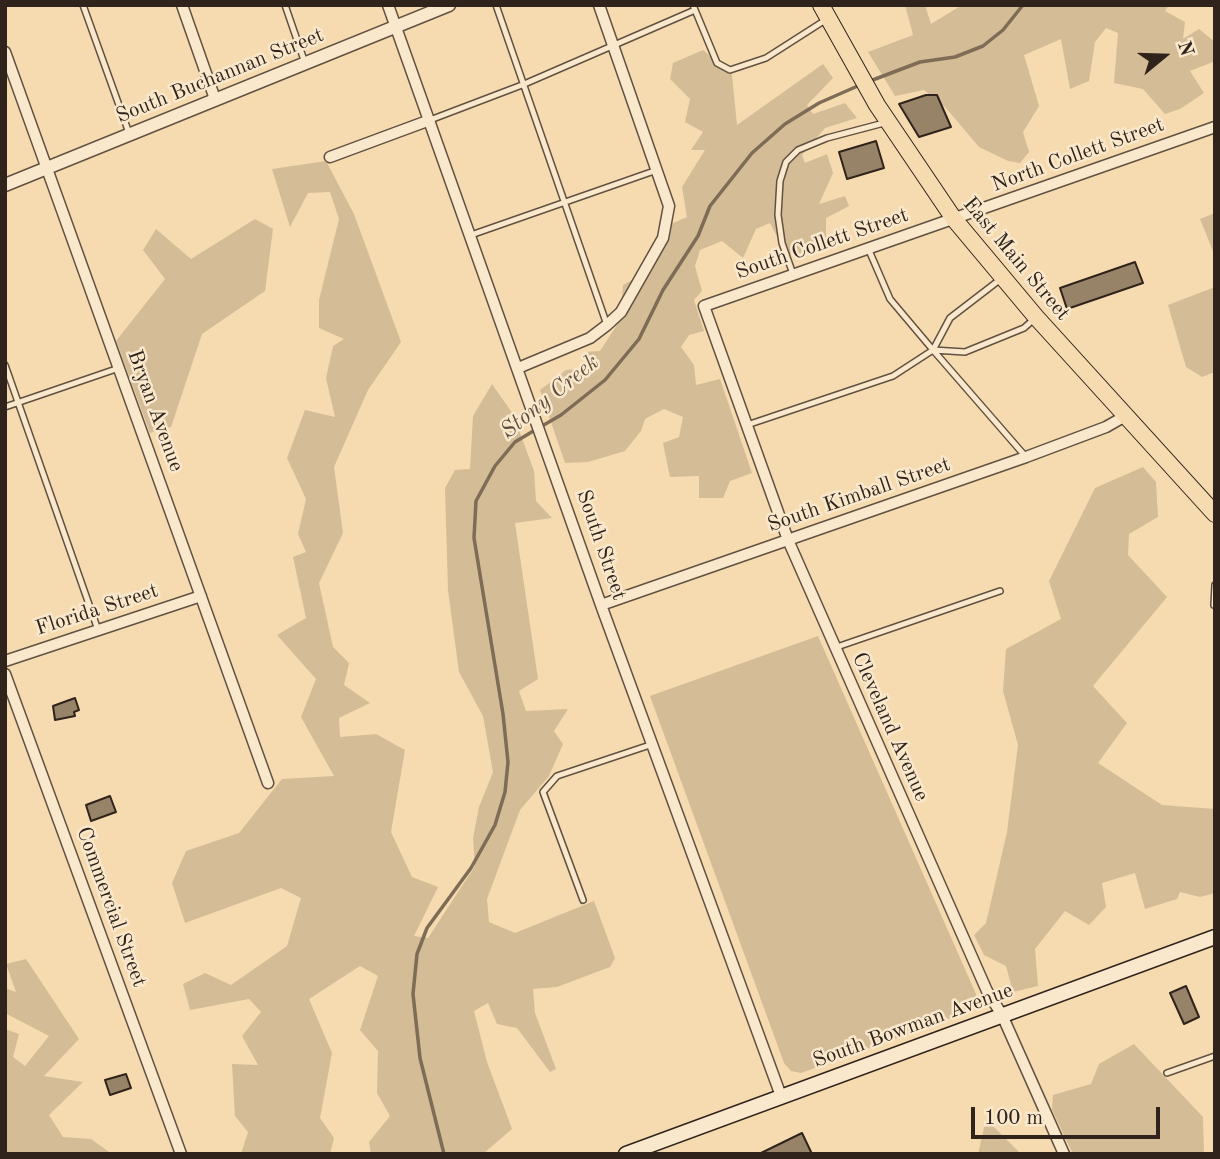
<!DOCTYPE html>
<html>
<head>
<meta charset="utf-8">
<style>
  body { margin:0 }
  #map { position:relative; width:1220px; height:1159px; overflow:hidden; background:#f6dbb0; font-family:"Old Standard TT",serif }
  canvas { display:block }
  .frame { position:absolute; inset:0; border:7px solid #2f231b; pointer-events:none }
  .north { position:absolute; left:1129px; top:21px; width:70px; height:70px; -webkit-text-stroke:5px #f9e8cc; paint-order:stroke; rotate:71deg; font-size:19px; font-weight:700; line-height:28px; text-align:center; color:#2f231b }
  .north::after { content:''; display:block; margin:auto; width:24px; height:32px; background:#2f231b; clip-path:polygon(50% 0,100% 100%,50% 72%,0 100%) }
  .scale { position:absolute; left:971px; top:1107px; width:189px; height:32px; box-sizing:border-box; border:4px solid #2f231b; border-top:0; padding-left:9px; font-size:21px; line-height:24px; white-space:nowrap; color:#2f231b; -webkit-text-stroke:5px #f9e8cc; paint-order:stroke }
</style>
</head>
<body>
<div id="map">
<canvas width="1220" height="1159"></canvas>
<div class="frame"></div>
<div class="north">N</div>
<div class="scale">100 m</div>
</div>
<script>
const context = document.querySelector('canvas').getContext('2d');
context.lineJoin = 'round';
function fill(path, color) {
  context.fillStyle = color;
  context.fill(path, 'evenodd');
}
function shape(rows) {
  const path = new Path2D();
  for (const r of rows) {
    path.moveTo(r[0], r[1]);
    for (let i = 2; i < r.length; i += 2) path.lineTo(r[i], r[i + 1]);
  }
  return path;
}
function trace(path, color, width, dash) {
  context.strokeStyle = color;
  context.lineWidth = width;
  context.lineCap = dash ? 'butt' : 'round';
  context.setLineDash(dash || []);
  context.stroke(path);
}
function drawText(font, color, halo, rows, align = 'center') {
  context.font = font + ' "Old Standard TT",serif';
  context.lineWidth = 5;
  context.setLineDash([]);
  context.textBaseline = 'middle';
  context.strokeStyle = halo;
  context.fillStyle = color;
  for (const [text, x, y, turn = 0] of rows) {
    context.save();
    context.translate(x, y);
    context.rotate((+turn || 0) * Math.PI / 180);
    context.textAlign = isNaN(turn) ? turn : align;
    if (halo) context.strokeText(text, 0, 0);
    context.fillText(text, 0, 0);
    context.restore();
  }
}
fill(shape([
  [905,5,925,5,931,24,962,5,1169,5,1165,11,1185,22,1183,39,1199,29,1215,42,1215,55,1213,62,1190,71,1204,93,1180,109,1165,114,1143,89,1114,83,1118,33,1106,28,1095,42,1089,81,1070,89,1061,39,1024,55,1039,106,1023,132,1029,152,1020,163,1008,161,979,147,946,108,924,90,895,96,868,52,913,35],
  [703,50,732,75,737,125,823,64,833,78,807,105,813,114,845,103,857,118,825,128,802,155,805,163,827,154,833,173,819,204,845,196,849,206,826,218,826,244,794,255,785,252,770,223,756,229,743,258,722,241,700,250,695,266,702,291,694,300,704,331,689,335,681,347,694,365,696,385,720,379,752,473,730,481,723,498,699,498,699,476,670,477,663,443,679,437,683,417,664,409,645,419,641,431,625,451,588,462,565,463,540,390,566,370,589,368,585,352,600,351,630,305,622,298,623,285,634,279,671,224,687,217,682,187,705,150,691,150,703,132,685,122,690,99,670,79,673,63],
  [326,161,354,214,401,342,368,390,334,467,343,533,319,583,333,647,349,663,344,685,370,703,339,718,340,737,376,734,405,750,391,832,412,877,438,887,414,936,428,938,475,866,473,838,479,807,493,772,483,716,459,672,448,590,445,488,455,470,470,469,473,416,492,384,513,414,534,471,536,501,552,518,515,523,538,679,519,691,526,711,568,709,554,731,563,744,549,776,520,810,487,899,489,922,515,933,594,901,615,958,610,967,557,987,533,989,535,1013,556,1069,550,1072,517,1028,497,1024,488,1003,474,1011,487,1062,512,1129,483,1154,371,1154,369,1142,390,1116,377,1093,378,1051,360,1030,378,976,360,966,309,999,332,1053,320,1118,334,1138,330,1154,241,1154,248,1132,235,1116,232,1064,258,1065,242,1036,261,1012,249,999,190,1010,183,984,205,973,231,985,287,946,301,898,281,888,185,923,172,883,186,851,239,833,282,779,334,776,301,717,316,679,277,635,306,618,293,557,306,552,298,534,306,499,287,458,305,410,335,417,326,378,333,346,344,339,319,328,319,300,339,219,330,192,308,193,290,227,272,169],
  [1215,213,1215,256,1200,219],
  [255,219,273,229,265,291,202,334,171,427,150,433,116,341,165,279,143,250,156,229,191,259],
  [1215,287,1215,372,1202,377,1186,367,1168,305],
  [1143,467,1156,482,1158,517,1129,534,1128,555,1167,597,1093,686,1127,723,1098,763,1162,805,1215,809,1215,893,1200,897,1180,892,1177,899,1145,909,1135,873,1102,883,1106,907,1089,925,1065,911,1035,949,1038,986,1013,992,1006,966,984,955,974,935,986,923,1007,832,1018,745,1003,691,1006,649,1061,619,1049,581,1095,488],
  [818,636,976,994,976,1000,970,1011,801,1073,791,1071,784,1063,650,696],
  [26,959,79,1039,44,1076,83,1082,49,1115,63,1137,91,1139,112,1154,5,1154,5,1029,19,1034,13,1057,25,1066,49,1036,5,1013,5,988,16,992,6,964],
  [1134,1044,1203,1117,1204,1154,1073,1154,1052,1110,1053,1095,1091,1084,1099,1064],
  [986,1119,1021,1154,978,1154]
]), '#d4bc97');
trace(shape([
  [870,81,920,62,955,57,983,46,1003,30,1023,5],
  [542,426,561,415,605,380,639,339,663,290,698,236,710,206,752,153,785,124,819,103,860,85],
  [444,1154,420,1058,413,994,417,954,427,928,471,868,495,825,505,792,508,762,503,714,474,538,476,501,495,466,515,442,535,430]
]), '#7e6c56', 3.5);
const building = shape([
  [926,95,937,95,951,127,919,137,899,104,926,95],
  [876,141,884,168,847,179,839,152,876,141],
  [1135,262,1143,283,1067,309,1060,288,1135,262],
  [75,698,79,710,74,712,75,716,55,720,53,706,75,698],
  [110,796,116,812,91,821,86,805,110,796],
  [1186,986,1199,1017,1184,1024,1170,993,1186,986],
  [126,1074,131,1088,110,1095,105,1080,126,1074],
  [802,1133,812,1154,759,1154,802,1133]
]);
fill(building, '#968368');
trace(building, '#2f231b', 2);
const service = shape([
  [83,5,129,133],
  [285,5,305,63],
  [496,5,607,325],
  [693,5,717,63,730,70,766,58,827,19],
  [430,120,522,85,695,10],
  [471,235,657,170],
  [868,248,890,299,933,350,965,352,1024,328,1034,319],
  [793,274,782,243,778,215,780,181,786,162,798,150,827,138,884,123],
  [933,350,950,318,1002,278],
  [5,365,98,630],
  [5,407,119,368],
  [747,425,893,376,933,350,1026,457],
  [1214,605,1215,585],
  [834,648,1000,591],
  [583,900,543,792,557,776,653,744],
  [1167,1073,1215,1056]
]);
const minor = shape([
  [182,5,215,99],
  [388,5,601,605,781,1096],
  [5,52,268,783],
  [330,157,430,120],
  [518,368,590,338,607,325,621,312,663,238,669,206,599,5],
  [601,605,1026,457,1106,427,1127,415],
  [5,661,201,596],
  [5,674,181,1154],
  [1064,1154,1002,1015,987,991,788,540,704,306,1215,127]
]);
const tertiary = shape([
  [5,185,449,5]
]);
const secondary = shape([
  [626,1154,1215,937]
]);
const primary = shape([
  [821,5,877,105,954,219,1036,317,1215,514]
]);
trace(service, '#615140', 8);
trace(minor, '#615140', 13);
trace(tertiary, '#615140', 15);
trace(secondary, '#2f231b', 17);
trace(primary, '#2f231b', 18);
trace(service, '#f9e8cc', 5);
trace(minor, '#f9e8cc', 10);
trace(tertiary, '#f9e8cc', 12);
trace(secondary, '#f9e8cc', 14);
trace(primary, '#f6dbb0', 16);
drawText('21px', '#2f231b', '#f9e8cc', [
  ["South Buchannan Street",220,76,-22],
  ["North Collett Street",1078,155,-20],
  ["South Collett Street",822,244,-19],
  ["East Main Street",1016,259,50],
  ["Bryan Avenue",155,411,70],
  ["South Kimball Street",859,495,-19],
  ["South Street",601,545,71],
  ["Florida Street",97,610,-18],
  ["Cleveland Avenue",890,727,66],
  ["Commercial Street",111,907,70],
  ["South Bowman Avenue",913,1026,-20]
]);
drawText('italic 23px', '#5d4d3d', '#f9e8cc', [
  ["Stony Creek",550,397,-39]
]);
</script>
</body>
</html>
